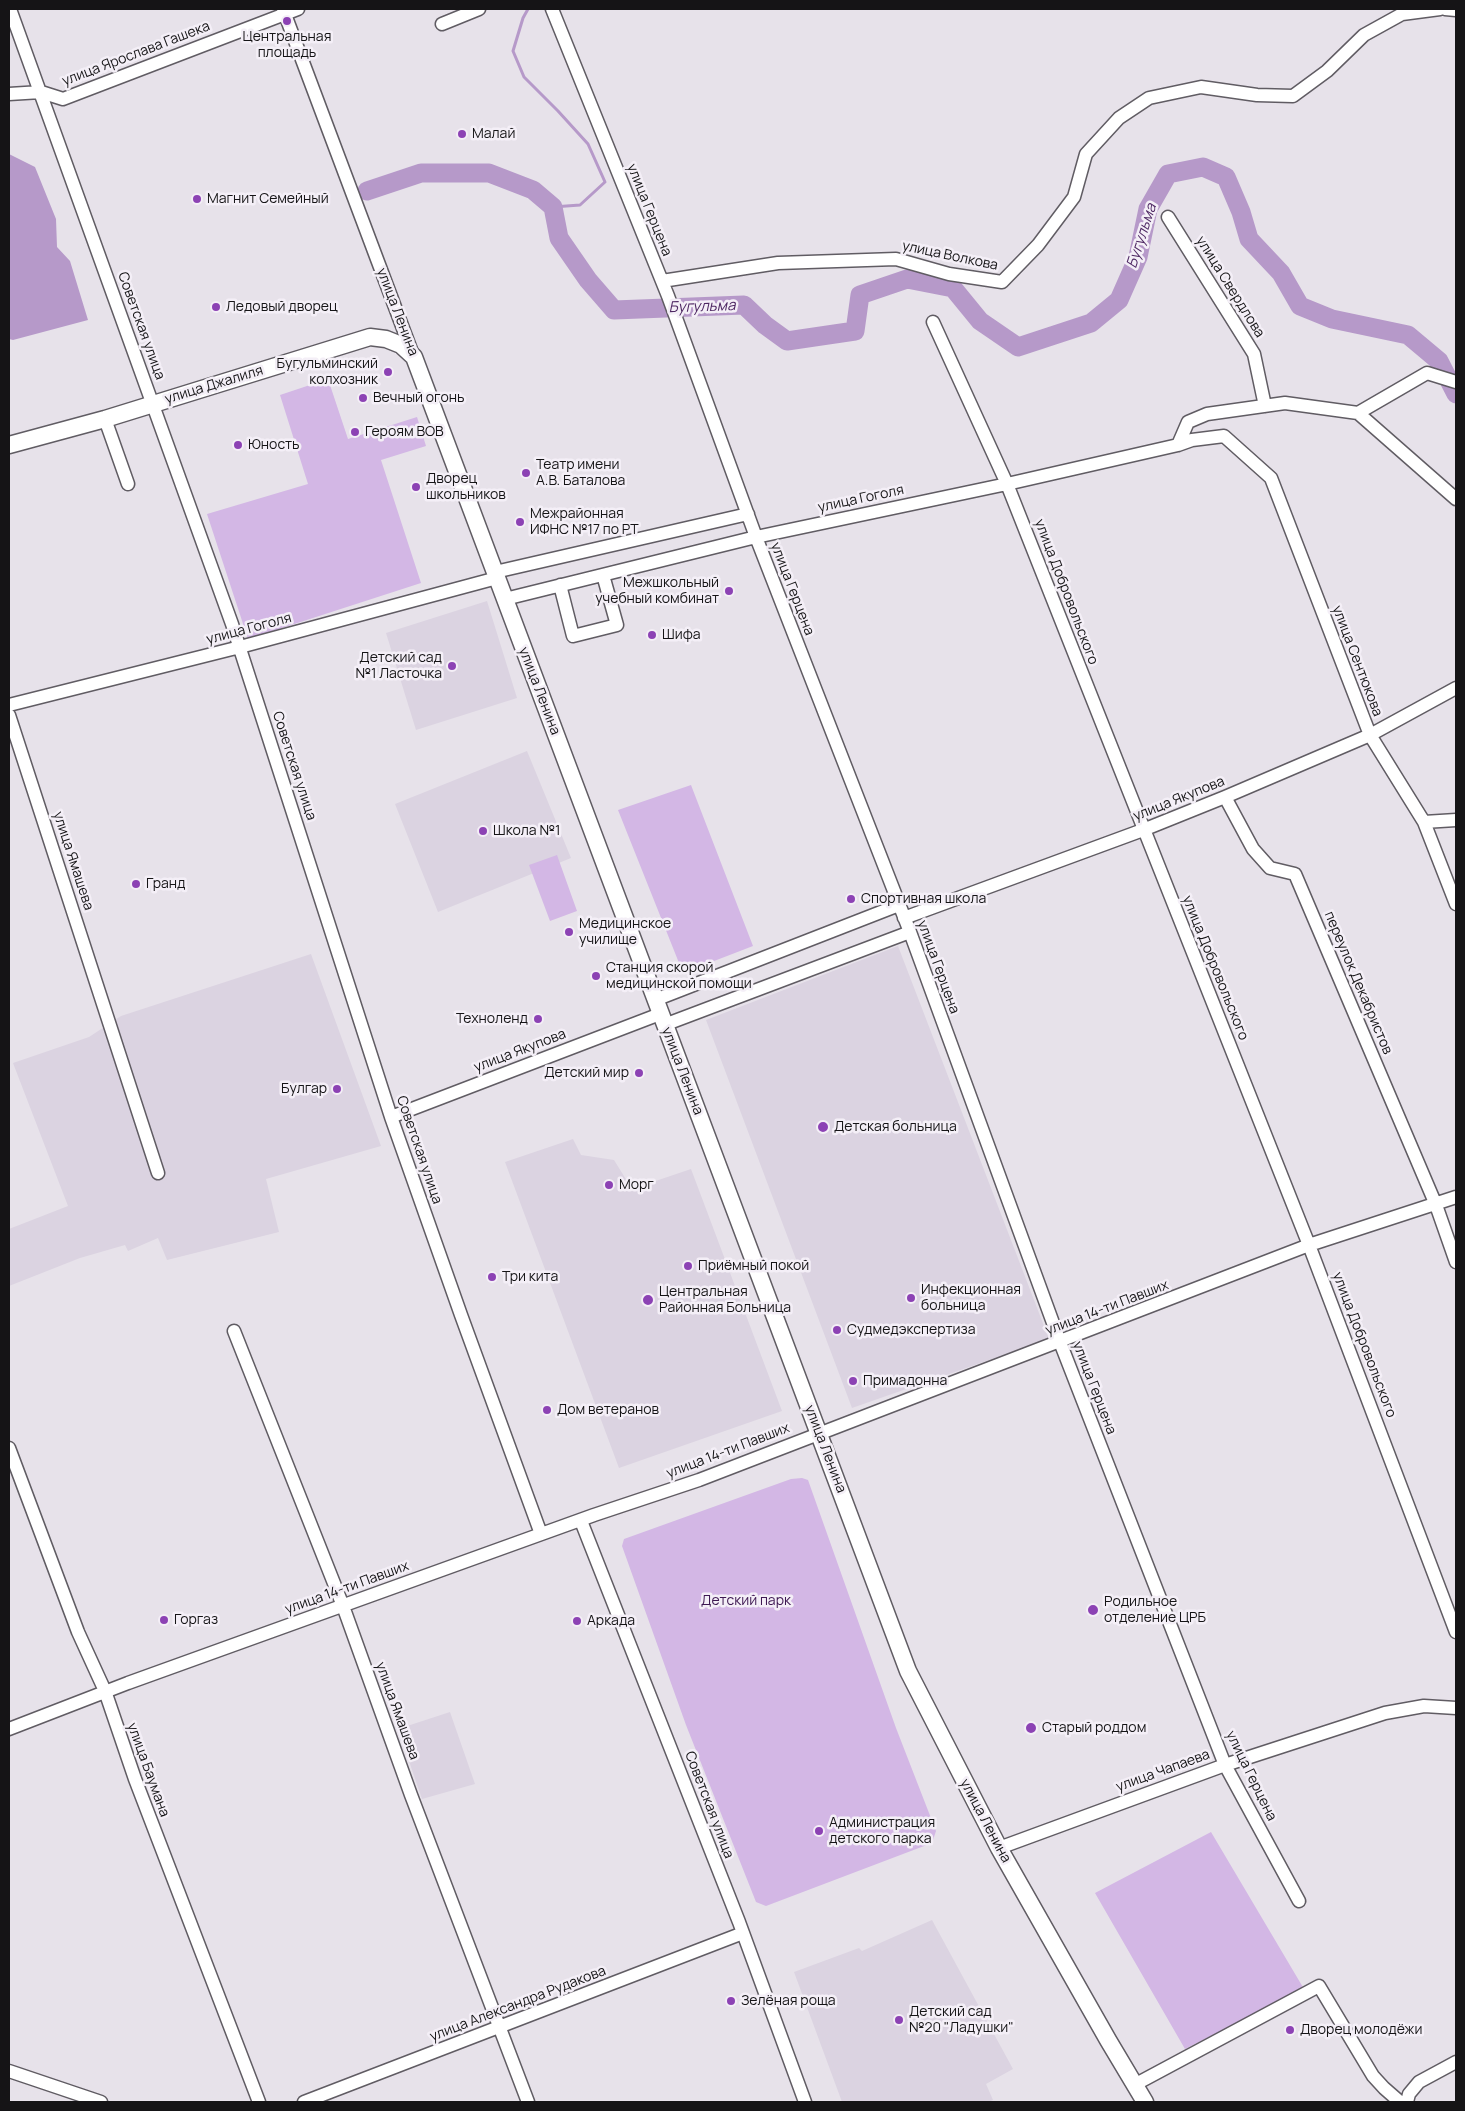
<!DOCTYPE html>
<html>
<head>
<meta charset="utf-8">
<style>
  body { margin:0 }
  #map { position:relative; width:1465px; height:2111px; overflow:hidden; background:#e7e2ea; font-family:Manrope,sans-serif }
  canvas { display:block }
  .frame { position:absolute; inset:0; border:10px solid #151416; pointer-events:none }
</style>
</head>
<body>
<div id="map">
<canvas width="1465" height="2111"></canvas>
<div class="frame"></div>
</div>
<script>
const context = document.querySelector('canvas').getContext('2d');
context.lineJoin = 'round';
function fill(path, color) {
  context.fillStyle = color;
  context.fill(path, 'evenodd');
}
function shape(rows) {
  const path = new Path2D();
  for (const r of rows) {
    path.moveTo(r[0], r[1]);
    for (let i = 2; i < r.length; i += 2) path.lineTo(r[i], r[i + 1]);
  }
  return path;
}
function trace(path, color, width, dash) {
  context.strokeStyle = color;
  context.lineWidth = width;
  context.lineCap = dash ? 'butt' : 'round';
  context.setLineDash(dash || []);
  context.stroke(path);
}
function drawText(font, color, halo, rows, align = 'center') {
  context.font = font + ' Manrope,sans-serif';
  context.lineWidth = 5;
  context.setLineDash([]);
  context.textBaseline = 'middle';
  context.strokeStyle = halo;
  context.fillStyle = color;
  for (const [text, x, y, turn = 0] of rows) {
    context.save();
    context.translate(x, y);
    context.rotate((+turn || 0) * Math.PI / 180);
    context.textAlign = isNaN(turn) ? turn : align;
    if (halo) context.strokeText(text, 0, 0);
    context.fillText(text, 0, 0);
    context.restore();
  }
}
fill(shape([
  [487,601,517,698,416,730,386,633],
  [527,751,571,858,438,912,395,804],
  [898,946,1049,1339,852,1408,706,1020],
  [311,954,381,1146,266,1179,279,1232,167,1260,158,1238,128,1251,125,1245,80,1258,9,1286,9,1229,68,1206,13,1063,89,1037,121,1016],
  [573,1139,581,1155,614,1160,632,1189,691,1169,782,1411,619,1468,505,1162],
  [450,1712,475,1784,422,1799,398,1729],
  [932,1920,1013,2069,986,2084,993,2100,988,2102,842,2102,794,1972,859,1948,862,1951]
]), '#dbd3e1');
fill(shape([
  [328,379,348,439,417,417,426,446,381,460,421,583,248,639,207,514,308,484,280,395],
  [691,785,753,946,683,973,618,810],
  [557,855,577,911,550,921,529,865],
  [802,1478,808,1480,896,1728,936,1831,932,1843,766,1906,756,1902,686,1725,622,1546,624,1539,791,1479],
  [1211,1832,1304,1989,1185,2049,1095,1893]
]), '#d3b7e5');
fill(shape([
  [9,154,35,167,56,219,57,247,70,261,88,320,13,340,9,339]
]), '#b699c9');
trace(shape([
  [528,9,523,18,513,51,524,77,558,111,588,144,605,182,580,205,553,207]
]), '#b699c9', 3);
trace(shape([
  [367,191,421,173,489,173,533,190,553,207,559,238,588,280,614,310,744,305,765,325,787,341,855,331,860,295,907,279,953,288,980,321,1018,347,1091,323,1119,300,1138,257,1148,209,1168,174,1203,167,1226,177,1241,212,1249,239,1281,273,1300,306,1332,319,1408,335,1439,361,1456,394]
]), '#b699c9', 19);
const minor = shape([
  [10,9,232,624,391,1117,461,1315,541,1534],
  [283,9,413,355],
  [552,9,668,296,756,537,910,932,1060,1342,1225,1765,1299,1901],
  [1445,9,1456,10],
  [442,24,479,9],
  [9,94,41,92,63,99,298,9],
  [1168,217,1254,354,1265,406],
  [662,281,778,263,896,259,949,274,1002,282,1038,245,1074,197,1086,154,1119,118,1149,98,1201,87,1257,95,1293,96,1327,71,1364,35,1402,14,1440,9],
  [933,322,1007,484,1309,1245,1456,1632],
  [1358,413,1427,373,1456,382],
  [105,419,128,484],
  [1178,445,1188,422,1207,414,1285,403,1358,413,1456,499],
  [495,572,748,514],
  [560,585,573,636,617,625,603,575],
  [505,599,756,537,1007,484,1178,445,1192,440,1224,436,1271,478,1370,735,1424,822,1456,904],
  [9,705,240,647,497,578],
  [9,715,158,1173],
  [1225,797,1253,849,1270,868,1295,874,1436,1205,1456,1262],
  [1424,822,1456,820],
  [904,918,1143,830,1225,797,1370,735,1456,688],
  [655,1000,899,905],
  [664,1025,910,932],
  [391,1117,660,1014],
  [234,1331,343,1606,411,1795,528,2102],
  [9,1448,78,1632,105,1691,135,1779,259,2102],
  [581,1521,739,1922,805,2102],
  [9,1729,128,1683,594,1515,699,1480,1309,1245,1456,1197],
  [999,1848,1225,1765,1385,1713,1424,1706,1456,1708],
  [9,2071,101,2102],
  [1136,2084,1319,1986,1373,2076,1384,2088,1400,2102],
  [304,2102,743,1933],
  [1407,2102,1409,2094,1419,2082,1456,2062]
]);
const major = shape([
  [9,445,105,419,370,337,386,339,401,345,414,357,908,1671,999,1848,1108,2040,1145,2102]
]);
trace(minor, '#605c63', 15);
trace(major, '#605c63', 19);
trace(minor, '#fff', 12);
trace(major, '#fff', 16);
for (const [x, y, r, color] of [
  [287,21,5,"#8c42b4"],
  [462,134,5,"#8c42b4"],
  [197,199,5,"#8c42b4"],
  [216,307,5,"#8c42b4"],
  [388,372,5,"#8c42b4"],
  [363,398,5,"#8c42b4"],
  [355,432,5,"#8c42b4"],
  [238,445,5,"#8c42b4"],
  [526,473,5,"#8c42b4"],
  [416,487,5,"#8c42b4"],
  [520,522,5,"#8c42b4"],
  [729,591,5,"#8c42b4"],
  [652,635,5,"#8c42b4"],
  [452,666,5,"#8c42b4"],
  [483,831,5,"#8c42b4"],
  [136,884,5,"#8c42b4"],
  [851,899,5,"#8c42b4"],
  [569,932,5,"#8c42b4"],
  [596,976,5,"#8c42b4"],
  [538,1019,5,"#8c42b4"],
  [639,1073,5,"#8c42b4"],
  [337,1089,5,"#8c42b4"],
  [823,1127,6,"#8c42b4"],
  [609,1185,5,"#8c42b4"],
  [688,1266,5,"#8c42b4"],
  [492,1277,5,"#8c42b4"],
  [911,1298,5,"#8c42b4"],
  [648,1300,6,"#8c42b4"],
  [837,1330,5,"#8c42b4"],
  [853,1381,5,"#8c42b4"],
  [547,1410,5,"#8c42b4"],
  [1093,1610,6,"#8c42b4"],
  [164,1620,5,"#8c42b4"],
  [577,1621,5,"#8c42b4"],
  [1031,1728,6,"#8c42b4"],
  [819,1831,5,"#8c42b4"],
  [731,2001,5,"#8c42b4"],
  [899,2020,5,"#8c42b4"],
  [1290,2030,5,"#8c42b4"]
]) {
  const dot = new Path2D();
  dot.arc(x, y, r, 0, 2 * Math.PI);
  context.fillStyle = color;
  context.fill(dot);
  trace(dot, '#f4eff7', 2);
}
drawText('14px', '#151416', '#f4eff7', [
  ["Центральная",287,37,"center"],
  ["площадь",287,53,"center"],
  ["Малай",472,134],
  ["Магнит Семейный",207,199],
  ["Ледовый дворец",226,307],
  ["Бугульминский",378,364,"right"],
  ["колхозник",378,380,"right"],
  ["Вечный огонь",373,398],
  ["Героям ВОВ",365,432],
  ["Юность",248,445],
  ["Театр имени",536,465],
  ["А.В. Баталова",536,481],
  ["Дворец",426,479],
  ["школьников",426,495],
  ["Межрайонная",530,514],
  ["ИФНС №17 по РТ",530,530],
  ["Межшкольный",719,583,"right"],
  ["учебный комбинат",719,599,"right"],
  ["Шифа",662,635],
  ["Детский сад",442,658,"right"],
  ["№1 Ласточка",442,674,"right"],
  ["Школа №1",493,831],
  ["Гранд",146,884],
  ["Спортивная школа",861,899],
  ["Медицинское",579,924],
  ["училище",579,940],
  ["Станция скорой",606,968],
  ["медицинской помощи",606,984],
  ["Техноленд",528,1019,"right"],
  ["Детский мир",629,1073,"right"],
  ["Булгар",327,1089,"right"],
  ["Детская больница",834,1127],
  ["Морг",619,1185],
  ["Приёмный покой",698,1266],
  ["Три кита",502,1277],
  ["Инфекционная",921,1290],
  ["больница",921,1306],
  ["Центральная",659,1292],
  ["Районная Больница",659,1308],
  ["Судмедэкспертиза",847,1330],
  ["Примадонна",863,1381],
  ["Дом ветеранов",557,1410],
  ["Родильное",1104,1602],
  ["отделение ЦРБ",1104,1618],
  ["Горгаз",174,1620],
  ["Аркада",587,1621],
  ["Старый роддом",1042,1728],
  ["Администрация",829,1823],
  ["детского парка",829,1839],
  ["Зелёная роща",741,2001],
  ["Детский сад",909,2012],
  ["№20 \"Ладушки\"",909,2028],
  ["Дворец молодёжи",1300,2030]
], 'left');
drawText('14px', '#151416', '#f4eff7', [
  ["улица Ярослава Гашека",136,54,-21],
  ["улица Герцена",649,210,68],
  ["улица Волкова",950,256,12],
  ["улица Свердлова",1230,287,58],
  ["улица Ленина",397,312,69],
  ["Советская улица",141,326,70],
  ["улица Джалиля",214,385,-17],
  ["улица Гоголя",861,499,-12],
  ["улица Герцена",792,589,69],
  ["улица Добровольского",1066,592,69],
  ["улица Гоголя",249,629,-15],
  ["улица Сентюкова",1357,661,69],
  ["улица Ленина",539,691,69],
  ["Советская улица",294,766,72],
  ["улица Якупова",1179,799,-22],
  ["улица Ямашева",73,861,72],
  ["улица Герцена",938,967,70],
  ["улица Добровольского",1215,968,68],
  ["переулок Декабристов",1358,983,67],
  ["улица Якупова",520,1051,-21],
  ["улица Ленина",682,1071,69],
  ["Советская улица",419,1150,71],
  ["улица 14-ти Павших",1107,1308,-21],
  ["улица Добровольского",1364,1345,69],
  ["улица Герцена",1094,1388,69],
  ["улица Ленина",825,1449,69],
  ["улица 14-ти Павших",728,1451,-21],
  ["улица 14-ти Павших",347,1588,-20],
  ["улица Ямашева",397,1711,70],
  ["улица Баумана",148,1770,70],
  ["улица Чапаева",1163,1771,-20],
  ["улица Герцена",1251,1776,64],
  ["Советская улица",709,1805,69],
  ["улица Ленина",985,1821,62],
  ["улица Александра Рудакова",518,2004,-21]
]);
drawText('14px', '#3e1852', '#f4eff7', [
  ["Детский парк",746,1601]
]);
drawText('italic 15px', '#4f2964', '#f4eff7', [
  ["Бугульма",1142,236,-72],
  ["Бугульма",702,307,-2]
]);
</script>
</body>
</html>
